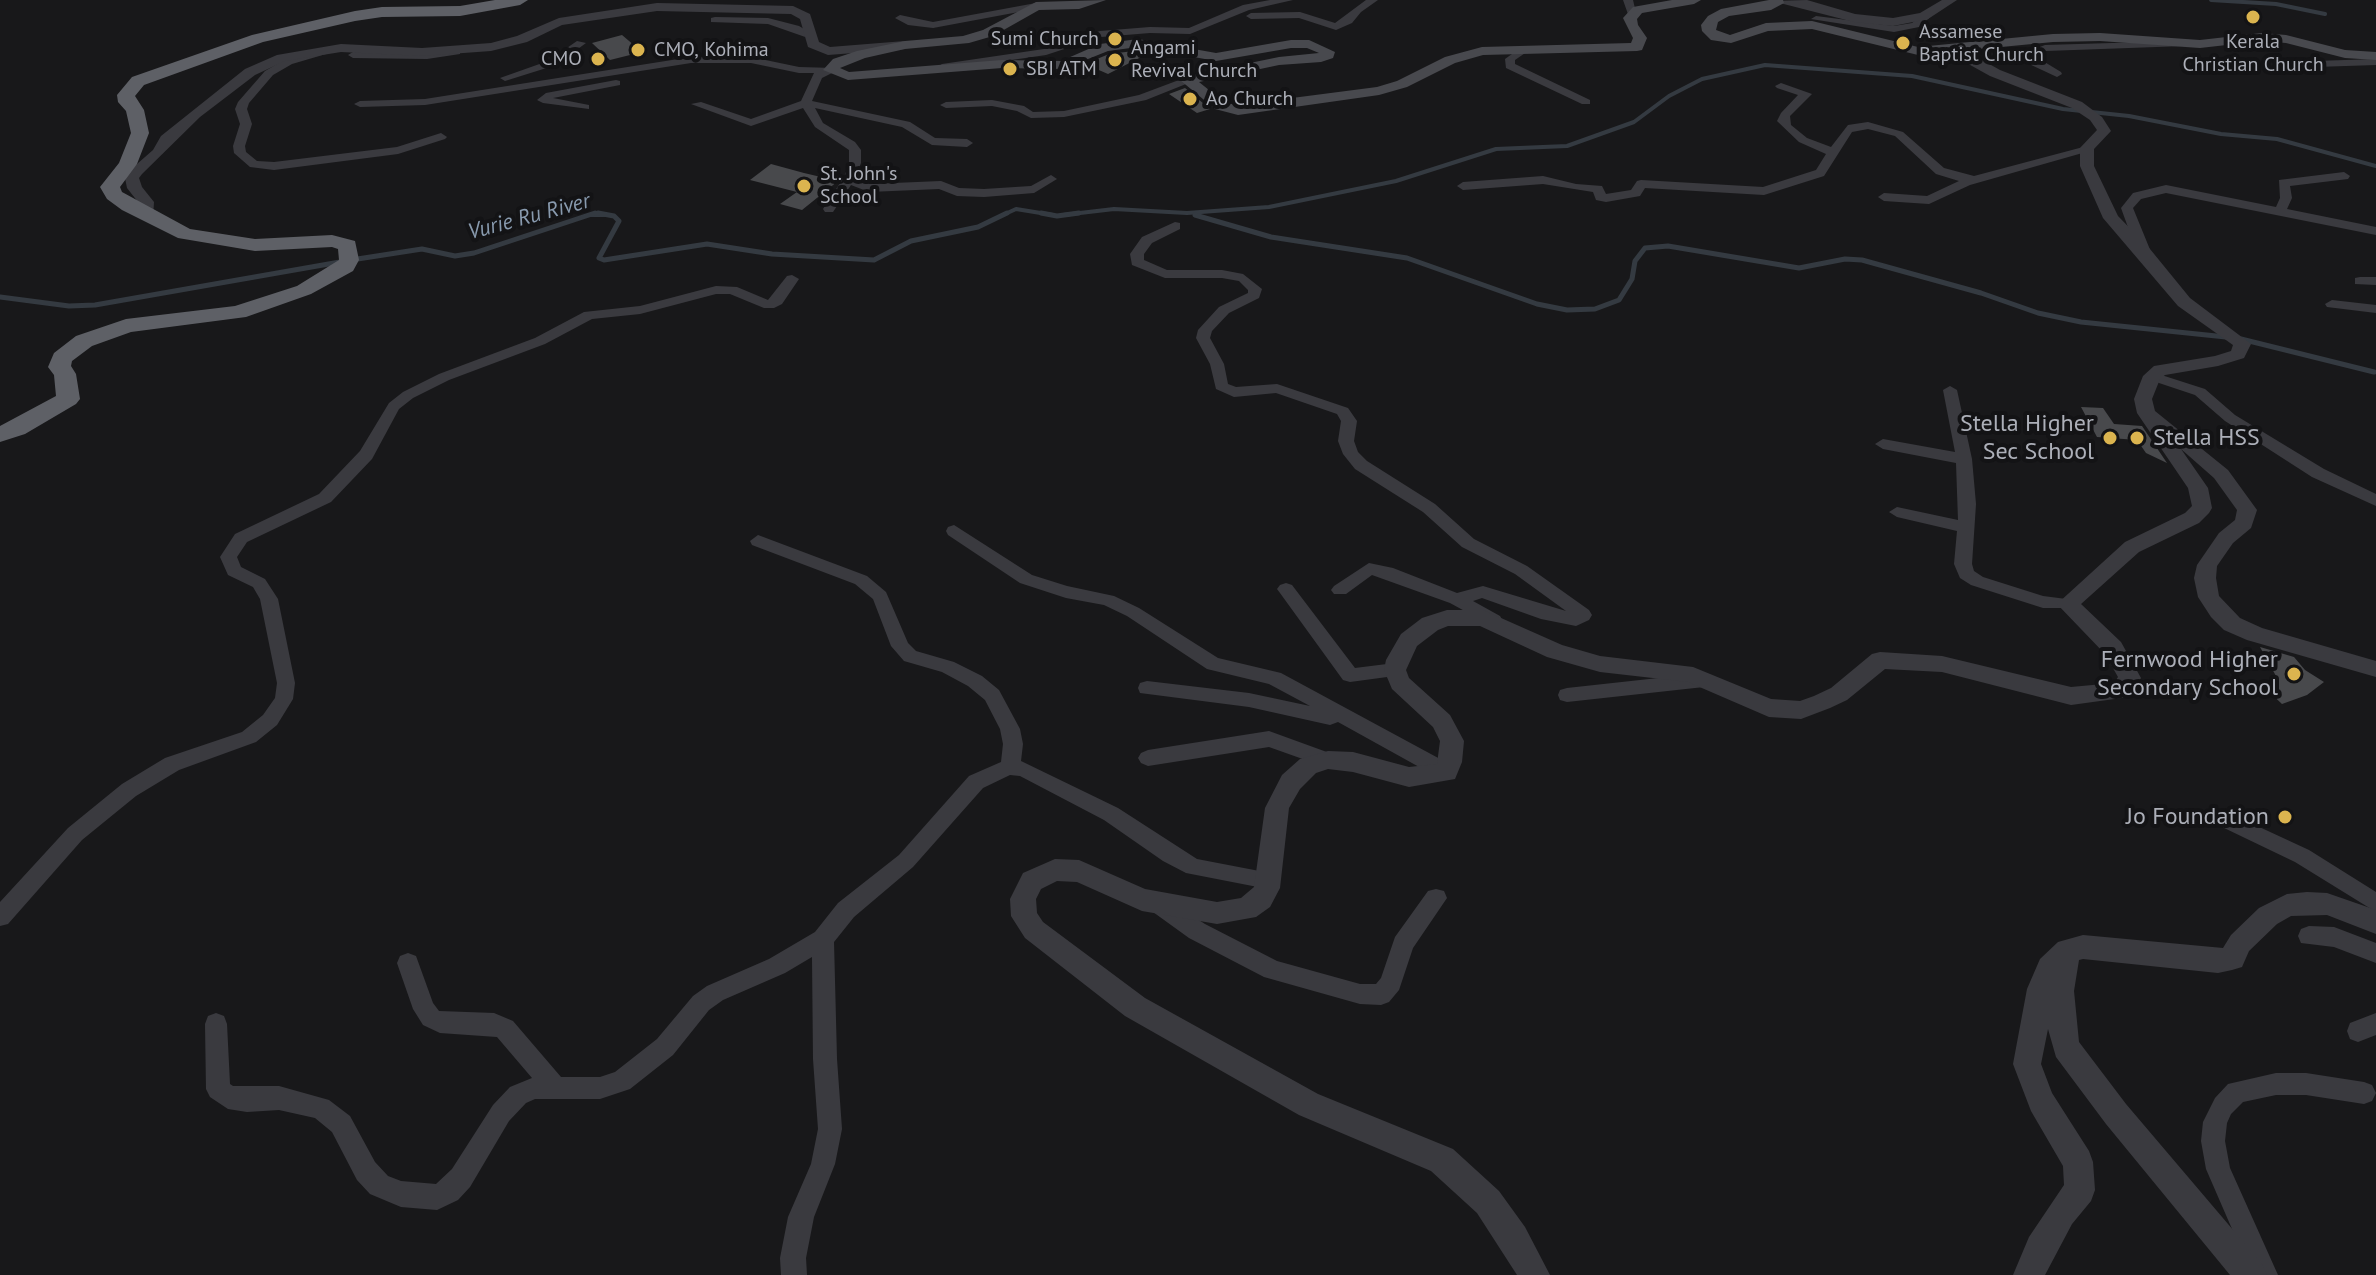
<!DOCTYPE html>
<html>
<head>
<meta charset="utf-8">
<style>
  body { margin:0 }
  canvas { display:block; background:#18181a }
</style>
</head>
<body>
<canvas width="2376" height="1275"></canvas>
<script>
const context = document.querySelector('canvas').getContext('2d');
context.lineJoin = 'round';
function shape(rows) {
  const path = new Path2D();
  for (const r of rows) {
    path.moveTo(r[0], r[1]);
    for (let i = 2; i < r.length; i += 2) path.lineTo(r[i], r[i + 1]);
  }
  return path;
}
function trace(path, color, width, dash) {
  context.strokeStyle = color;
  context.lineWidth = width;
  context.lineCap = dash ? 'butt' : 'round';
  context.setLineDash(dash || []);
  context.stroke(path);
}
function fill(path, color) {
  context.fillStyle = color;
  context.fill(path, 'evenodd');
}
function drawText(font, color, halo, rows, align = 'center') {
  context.font = font + ' "PT Sans",sans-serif';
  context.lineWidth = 8;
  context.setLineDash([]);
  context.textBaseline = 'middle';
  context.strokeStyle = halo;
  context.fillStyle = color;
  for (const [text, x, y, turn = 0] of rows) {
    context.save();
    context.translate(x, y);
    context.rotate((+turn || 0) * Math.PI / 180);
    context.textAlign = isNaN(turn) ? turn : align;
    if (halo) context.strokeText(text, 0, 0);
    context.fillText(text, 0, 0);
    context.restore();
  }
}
trace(shape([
  [2211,0,2276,4,2325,14],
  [589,215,610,215],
  [1003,215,1016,209,1053,215],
  [1063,215,1114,209,1187,213,1269,207,1396,181,1496,149,1567,146,1634,122,1669,96,1702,79,1765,65,1912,76,2063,109,2129,116,2221,134,2277,139,2376,166]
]), '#343a41', 4);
trace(shape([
  [598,213,614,216,619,221,599,258,604,260,707,244,772,254,874,260,911,241,978,227,1007,213],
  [1041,213,1057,216,1079,213],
  [1195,215,1271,237,1407,258,1537,304,1567,310,1595,309,1619,300,1632,279,1635,261,1645,248,1668,246,1799,268,1845,259,1862,260,1981,293,2038,313,2081,322,2226,337],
  [351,260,422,249,455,256,474,253,595,213],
  [0,297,69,306,95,305,340,262],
  [2241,339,2374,372]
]), '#343a41', 5);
fill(shape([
  [622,35,642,52,610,60,592,43],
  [1134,51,1145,55,1108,74,1085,64,1109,54],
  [1185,88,1210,109,1197,113,1169,94],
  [771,164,804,173,838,181,802,210,780,204,797,192,750,180],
  [2081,407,2103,408,2114,424,2142,426,2167,463,2146,453,2137,440,2097,437],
  [2260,647,2294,657,2305,670,2324,682,2307,695,2282,704,2264,687,2276,676]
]), '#48494c');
fill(shape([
  [1270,0,1293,0,1249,10,1190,34,1150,33,1101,37,1046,55,942,70,937,67,942,64,1044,49,1100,31,1150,27,1189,28,1243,5,1270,0],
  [1366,0,1378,0,1361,12,1352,23,1336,30,1299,18,1251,19,1246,16,1251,13,1300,12,1335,23,1366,0],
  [1623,0,1633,0,1637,17,1629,17,1623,0],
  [1036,3,1040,4,1040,8,933,28,908,25,895,18,900,15,933,22,1036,3],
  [1927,10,1936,12,1919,27,1894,32,1811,19,1816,16,1894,26,1912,23,1927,10],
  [715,17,768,18,799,26,816,36,811,39,768,24,711,22,711,18,715,17],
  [577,41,586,43,556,65,505,81,500,78,548,61,577,41],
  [2180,41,2184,42,2184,46,2046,51,2033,55,2061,72,2062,74,2057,77,2027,63,2022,54,2045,45,2180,41],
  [322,49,326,50,326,54,292,64,273,75,249,103,247,109,252,124,245,146,246,152,257,161,274,162,397,147,441,133,447,137,445,139,398,154,274,170,250,167,234,153,233,146,240,124,235,109,238,102,265,71,284,60,322,49],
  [456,49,460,50,460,54,427,59,353,58,348,55,353,52,427,53,456,49],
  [1519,49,1528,51,1515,60,1515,64,1590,100,1590,104,1582,104,1506,68,1505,59,1519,49],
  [691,57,751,57,799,67,834,68,834,72,822,78,812,101,910,122,935,138,967,139,973,143,967,147,932,145,902,127,815,108,823,123,855,142,861,150,861,163,855,178,870,184,941,181,959,188,984,189,1031,186,1051,175,1057,179,1034,193,984,197,957,196,939,189,869,192,851,185,833,212,825,212,823,209,844,177,849,163,849,150,815,127,803,108,751,126,691,104,701,102,751,119,801,101,814,73,799,73,751,63,691,63,425,105,360,107,354,104,360,101,425,99,691,57],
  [2376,59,2376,65,2315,67,2310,64,2315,61,2376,59],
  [1187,77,1192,80,1191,82,1146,100,1064,117,1031,118,1017,111,992,106,946,108,940,105,946,102,992,100,1024,106,1033,112,1064,111,1139,95,1187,77],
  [616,80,620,81,620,85,553,98,589,105,589,109,543,103,537,100,546,93,616,80],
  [1781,83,1812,94,1790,116,1791,125,1807,138,1831,147,1848,125,1868,122,1903,132,1944,168,1974,176,2087,146,2093,150,1970,185,1929,204,1884,201,1878,197,1884,193,1927,196,1959,181,1936,174,1895,136,1868,129,1852,132,1824,176,1764,195,1645,188,1640,196,1606,202,1596,200,1593,192,1543,184,1463,190,1457,186,1463,182,1543,176,1576,184,1602,186,1606,194,1631,190,1637,181,1641,180,1763,187,1816,170,1826,154,1799,142,1777,121,1781,113,1798,95,1777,88,1775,86,1781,83],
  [2344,172,2350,176,2348,179,2290,186,2292,198,2287,209,2376,227,2376,235,2166,193,2141,199,2133,208,2151,252,2144,256,2137,252,2121,208,2133,193,2166,185,2276,207,2280,198,2279,180,2344,172],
  [1175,222,1180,223,1180,229,1152,243,1144,254,1144,260,1167,270,1222,270,1243,274,1262,289,1259,298,1229,313,1212,331,1210,338,1224,364,1228,384,1236,387,1277,384,1348,408,1357,421,1354,441,1358,452,1367,461,1435,504,1474,539,1527,566,1589,610,1592,615,1589,620,1576,626,1541,619,1482,598,1473,601,1500,616,1503,621,1494,627,1450,603,1372,575,1346,594,1334,594,1331,590,1334,586,1369,563,1393,568,1457,593,1483,586,1566,611,1515,574,1462,547,1423,512,1355,469,1343,454,1338,441,1341,421,1337,414,1276,393,1234,397,1216,389,1210,364,1196,338,1198,330,1219,307,1248,293,1248,290,1239,281,1222,278,1165,278,1132,265,1130,254,1142,237,1175,222],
  [792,275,799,279,782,304,774,308,764,308,730,294,716,294,640,314,592,319,545,344,449,380,413,398,399,409,372,459,331,502,247,542,237,557,241,567,265,579,278,599,295,683,293,699,277,725,256,742,179,770,136,796,82,840,8,924,0,926,0,902,68,828,122,784,165,758,242,732,263,715,275,698,277,683,260,599,253,587,228,575,220,557,235,534,319,494,360,451,389,403,403,392,439,374,535,338,584,312,640,306,716,286,737,287,768,300,787,276,792,275],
  [2360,277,2376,277,2376,285,2355,284,2355,278,2360,277],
  [2332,300,2376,305,2376,313,2327,307,2325,304,2332,300],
  [2152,372,2205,389,2235,415,2324,469,2376,494,2376,506,2312,477,2225,421,2195,395,2147,379,2145,376,2152,372],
  [1950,386,1957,390,1972,459,1976,504,1972,564,1974,571,1983,577,2043,596,2074,600,2077,604,2074,608,2043,608,1971,585,1960,578,1954,564,1957,531,1897,517,1889,512,1897,507,1958,520,1956,463,1883,449,1875,444,1883,439,1955,452,1943,390,1950,386],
  [954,525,1032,575,1067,586,1114,596,1139,608,1218,658,1281,673,1453,766,1456,772,1453,778,1446,780,1439,778,1338,722,1330,725,1249,707,1140,693,1138,688,1140,683,1147,681,1249,693,1310,706,1269,684,1207,669,1127,616,1104,605,1066,598,1020,583,948,535,946,531,948,527,954,525],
  [758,535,867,576,886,592,908,643,916,651,954,662,982,676,999,690,1020,729,1023,744,1021,761,1118,808,1197,859,1275,874,1279,880,1275,886,1268,889,1186,873,1163,861,1104,820,1020,776,1010,775,983,788,913,867,854,917,834,942,837,1059,842,1129,835,1164,814,1217,806,1258,807,1275,781,1275,780,1258,788,1217,811,1164,818,1129,813,1059,812,957,785,973,723,1000,709,1010,673,1055,630,1089,600,1099,535,1099,526,1103,509,1121,470,1187,458,1200,437,1210,401,1207,370,1194,357,1180,332,1132,315,1118,279,1110,247,1112,228,1109,210,1097,206,1089,205,1024,208,1016,216,1013,224,1016,227,1024,230,1084,233,1086,279,1086,329,1100,350,1116,375,1162,388,1176,401,1181,436,1184,452,1169,493,1105,510,1087,532,1078,497,1037,440,1033,423,1025,413,1009,397,963,400,956,408,953,416,956,433,1003,439,1011,494,1013,513,1021,561,1077,600,1077,615,1072,657,1039,693,996,707,986,769,959,815,932,838,903,899,855,969,776,1001,762,1003,744,1000,729,985,700,968,686,942,672,904,661,891,646,873,599,855,584,752,545,750,541,758,535],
  [1286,583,1292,585,1355,668,1395,663,1402,665,1404,670,1402,675,1350,682,1343,680,1280,593,1277,589,1280,585,1286,583],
  [1704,673,1711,675,1713,680,1711,685,1704,687,1567,702,1560,700,1558,695,1560,690,1567,688,1704,673],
  [1269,731,1335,755,1338,760,1335,765,1328,768,1269,747,1148,766,1141,763,1138,758,1141,753,1148,750,1269,731],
  [2227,812,2309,850,2376,892,2376,912,2295,862,2220,826,2217,820,2220,814,2227,812],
  [1436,889,1444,891,1447,898,1413,948,1399,990,1389,1002,1381,1005,1360,1004,1264,977,1189,938,1153,912,1150,905,1153,898,1161,896,1205,924,1277,961,1360,984,1376,984,1381,978,1395,937,1428,891,1436,889],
  [2309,926,2334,927,2376,943,2376,963,2334,947,2301,943,2298,936,2301,929,2309,926],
  [2376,1013,2376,1035,2358,1042,2350,1039,2347,1031,2350,1023,2376,1013],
  [2276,1073,2306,1073,2364,1082,2372,1085,2376,1093,2372,1101,2364,1104,2306,1095,2276,1095,2243,1102,2231,1114,2227,1123,2225,1141,2230,1168,2278,1275,2252,1275,2206,1169,2201,1141,2203,1122,2215,1098,2228,1084,2276,1073]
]), '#3a3a3f');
fill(shape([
  [1807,0,1855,14,1893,18,1920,13,1942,0,1957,0,1928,19,1893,26,1854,22,1772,1,1807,0],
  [657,3,793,6,810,14,819,42,830,47,905,41,911,45,905,49,828,55,808,47,800,19,791,14,657,11,562,25,527,42,491,51,422,56,341,52,285,61,255,75,200,117,142,174,139,178,142,187,154,202,153,218,143,218,138,202,127,188,125,178,129,171,153,150,161,136,245,69,277,55,341,44,422,48,491,43,517,36,559,18,657,3],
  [1945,45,1955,45,2000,70,2082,102,2102,117,2111,131,2094,149,2094,166,2118,216,2150,249,2190,298,2251,344,2244,358,2218,366,2165,375,2160,379,2152,399,2155,411,2228,470,2257,510,2251,528,2233,543,2217,566,2216,578,2219,596,2240,618,2262,628,2376,661,2376,677,2247,640,2224,630,2211,617,2198,597,2194,578,2197,565,2219,533,2235,520,2237,510,2214,478,2181,449,2208,488,2212,508,2209,513,2199,523,2139,552,2081,604,2121,642,2141,678,2129,697,2071,705,1942,672,1885,669,1847,700,1830,708,1801,719,1769,717,1688,682,1600,672,1547,657,1480,626,1448,626,1438,630,1417,646,1406,670,1409,678,1450,715,1464,741,1462,762,1455,779,1409,787,1353,772,1328,769,1316,773,1300,789,1289,808,1280,888,1270,907,1256,917,1217,924,1142,911,1077,882,1057,881,1041,889,1036,899,1037,913,1043,922,1145,998,1318,1094,1453,1149,1499,1191,1525,1227,1550,1275,1517,1275,1477,1213,1431,1171,1299,1115,1125,1016,1025,938,1011,916,1010,899,1023,873,1055,859,1079,860,1145,889,1217,902,1241,898,1254,887,1265,808,1282,775,1300,759,1328,751,1353,752,1409,767,1437,764,1440,741,1433,727,1392,689,1384,670,1386,660,1401,634,1422,618,1447,610,1483,610,1562,645,1600,656,1693,667,1771,699,1800,701,1814,696,1831,688,1872,654,1880,652,1942,656,2071,687,2114,683,2118,677,2105,654,2057,604,2125,542,2185,513,2192,506,2188,488,2137,413,2134,399,2143,376,2154,366,2215,356,2231,351,2233,345,2178,306,2103,218,2080,166,2080,148,2097,130,2090,120,2072,108,1990,76,1945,51,1945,45],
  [2307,892,2327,893,2376,910,2376,934,2327,915,2291,916,2277,924,2249,951,2242,967,2232,970,2218,973,2083,959,2079,960,2074,991,2079,1042,2126,1104,2262,1264,2267,1275,2230,1275,2106,1124,2056,1057,2048,1029,2041,1064,2052,1093,2089,1151,2093,1162,2095,1190,2091,1201,2072,1224,2045,1275,2013,1275,2029,1237,2064,1185,2063,1166,2031,1111,2013,1064,2027,989,2040,959,2058,942,2083,935,2223,948,2231,935,2259,908,2287,894,2307,892]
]), '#3a3a3f');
fill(shape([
  [1106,0,1079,9,1039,10,993,36,969,43,905,49,865,58,840,68,849,72,1002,60,1061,61,1100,44,1138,39,1216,53,1291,40,1309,40,1335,52,1333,58,1321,62,1279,65,1199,82,1225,103,1238,105,1377,87,1397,81,1445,57,1482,47,1631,43,1633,38,1623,18,1633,7,1672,0,1701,0,1694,4,1642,13,1637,19,1638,25,1647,38,1642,50,1637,51,1483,55,1455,63,1407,87,1379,95,1238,115,1215,109,1180,80,1187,76,1279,57,1319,53,1307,48,1291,48,1216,61,1138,47,1108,51,1063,69,1002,68,848,80,823,70,833,59,857,51,905,41,963,36,983,30,1036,2,1106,0],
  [1769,0,1783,0,1784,3,1771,10,1729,16,1718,22,1716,30,1730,35,1766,23,1812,21,1918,47,2053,34,2100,33,2200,40,2262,33,2286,35,2345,50,2376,52,2376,60,2345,58,2286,43,2262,41,2200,48,2100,41,2053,42,1918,55,1812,29,1768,31,1731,43,1711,40,1702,31,1701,25,1708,16,1721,9,1769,0]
]), '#48494e');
fill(shape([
  [495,0,528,0,520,5,460,16,382,17,355,21,263,42,144,85,135,96,144,110,149,133,137,164,120,187,122,192,190,229,255,239,332,235,355,241,359,260,353,271,311,294,246,317,131,332,92,346,72,361,71,366,76,374,80,399,76,404,25,434,0,442,0,426,56,396,54,375,48,367,54,353,76,336,126,319,235,306,297,286,339,260,338,249,332,247,255,251,178,238,122,210,107,199,100,187,119,163,131,133,126,111,118,102,117,95,132,77,252,35,355,11,382,7,460,6,495,0]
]), '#5e6066');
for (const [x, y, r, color] of [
  [2253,17,8,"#dbb44f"],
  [1115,39,8,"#dbb44f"],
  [1903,43,8,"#dbb44f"],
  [638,50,8,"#dbb44f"],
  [598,59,8,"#dbb44f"],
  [1115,60,8,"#dbb44f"],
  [1010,69,8,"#dbb44f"],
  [1190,99,8,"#dbb44f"],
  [804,186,8,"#dbb44f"],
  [2110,438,8,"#dbb44f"],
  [2137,438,8,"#dbb44f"],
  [2294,674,8,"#dbb44f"],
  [2285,817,8,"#dbb44f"]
]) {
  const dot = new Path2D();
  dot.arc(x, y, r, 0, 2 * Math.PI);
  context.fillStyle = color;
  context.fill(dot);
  trace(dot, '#131315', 3);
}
drawText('20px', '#acafb8', '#131315', [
  ["Assamese",1919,32],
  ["Baptist Church",1919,55],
  ["Sumi Church",1099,39,"right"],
  ["Kerala",2253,42,"center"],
  ["Christian Church",2253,65,"center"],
  ["Angami",1131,48],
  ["Revival Church",1131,71],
  ["CMO, Kohima",654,50],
  ["CMO",582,59,"right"],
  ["SBI ATM",1026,69],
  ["Ao Church",1206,99],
  ["St. John's",820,174],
  ["School",820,197]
], 'left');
drawText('italic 22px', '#889aae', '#131315', [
  ["Vurie Ru River",529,217,-15]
]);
drawText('24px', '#acafb8', '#131315', [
  ["Stella Higher",2094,424],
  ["Sec School",2094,452],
  ["Stella HSS",2153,438,"left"],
  ["Fernwood Higher",2278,660],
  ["Secondary School",2278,688],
  ["Jo Foundation",2269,817]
], 'right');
</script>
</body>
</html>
